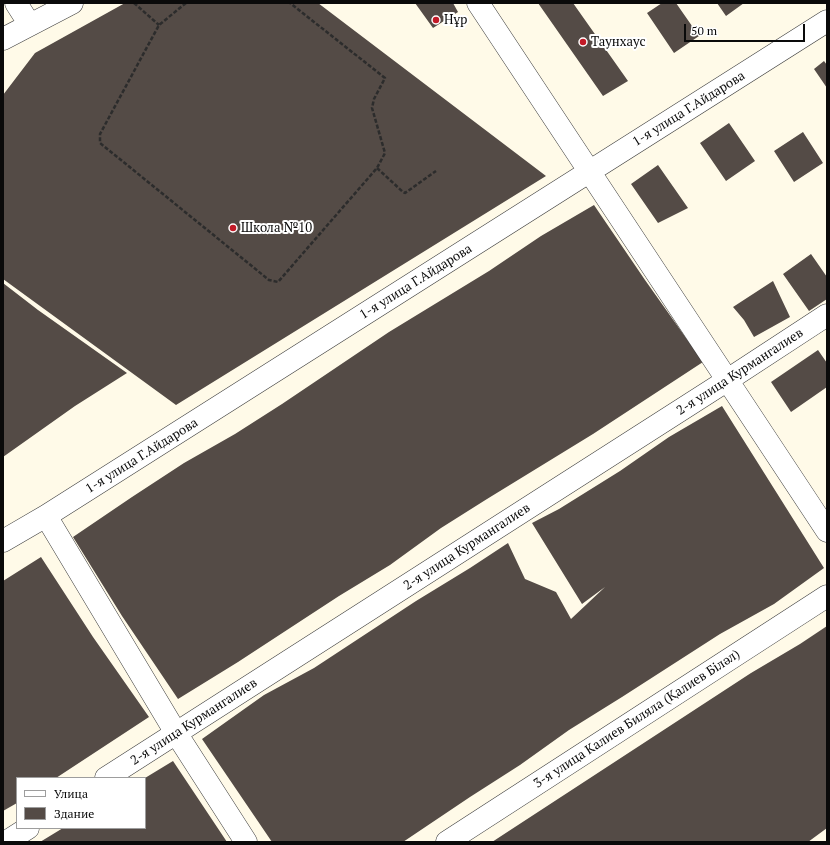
<!DOCTYPE html>
<html>
<head>
<meta charset="utf-8">
<style>
  body { margin:0 }
  #map { position:relative; width:830px; height:845px; overflow:hidden; background:#fffae8; font-family:"PT Serif",serif }
  canvas { display:block }
  .frame { position:absolute; inset:0; border:4px solid #0a0a0a; pointer-events:none }
  .legend { position:absolute; left:16px; top:777px; width:130px; height:52px; box-sizing:border-box; background:#fff; border:1px solid #9d9d9d; margin:0; padding:5px 7px; list-style:none; font-size:12px; color:#0a0a0a }
  .legend li { display:flex; align-items:center; gap:8px; height:20px }
  .legend b { width:20px; border:1px solid #9d9d9d }
  .scale { position:absolute; left:684px; top:24px; width:121px; height:18px; box-sizing:border-box; border:2px solid #0a0a0a; border-top:0; padding-left:5px; font-size:12px; line-height:14px; white-space:nowrap; color:#0a0a0a; -webkit-text-stroke:3px #fff; paint-order:stroke }
</style>
</head>
<body>
<div id="map">
<canvas width="830" height="845"></canvas>
<div class="frame"></div>
<ul class="legend">
<li><b style="height:5px;background:#fff"></b>Улица</li>
<li><b style="height:11px;background:#544b46"></b>Здание</li>
</ul>
<div class="scale">50 m</div>
</div>
<script>
const ctx = document.querySelector('canvas').getContext('2d');
ctx.lineJoin = 'round';
function paint(path, color) { ctx.fillStyle = color; ctx.fill(path, 'evenodd'); }
const shape = rows => new Path2D(rows.map(r => 'M' + r).join(''));
function stroke(path, color, width, dash) { ctx.strokeStyle = color; ctx.lineWidth = width; ctx.lineCap = dash ? 'butt' : 'round'; ctx.setLineDash(dash || []); ctx.stroke(path); }
function label(font, color, halo, rows, align = 'center') {
  ctx.font = font + ' "PT Serif",serif'; ctx.lineWidth = 4; ctx.setLineDash([]); ctx.textBaseline = 'middle'; ctx.strokeStyle = halo; ctx.fillStyle = color; for (const [text, x, y, turn = 0] of rows) {
    ctx.save(); ctx.translate(x, y); ctx.rotate((+turn || 0) * Math.PI / 180); ctx.textAlign = isNaN(turn) ? turn : align; if (halo) ctx.strokeText(text, 0, 0); ctx.fillText(text, 0, 0); ctx.restore();
  }
}
paint(shape([
  [125,3,318,3,546,176,176,405,3,279,3,95,35,53],
  [415,3,453,3,458,12,433,28],
  [538,3,573,3,628,81,603,96],
  [662,3,676,3,699,36,674,53,647,13],
  [717,3,744,3,726,16],
  [824,61,827,65,827,88,814,69],
  [729,123,755,161,726,181,700,143],
  [803,132,823,163,794,182,774,151],
  [658,165,688,208,658,223,631,184],
  [594,205,645,280,703,362,593,434,487,499,441,528,390,565,339,596,238,662,178,699,122,616,73,537,132,497,184,463,235,434,282,404,389,332,489,271,541,236],
  [811,254,827,277,827,299,809,311,783,274],
  [773,281,790,317,754,337,744,320,733,307],
  [3,283,38,310,127,373,75,406,3,457],
  [818,350,827,363,827,387,791,412,771,382],
  [722,406,824,568,774,604,720,634,622,697,569,730,520,765,470,797,403,842,272,842,202,739,264,695,314,668,416,601,470,568,508,543,525,579,556,592,571,619,605,587,582,604,532,523,559,509,620,471,669,437],
  [41,557,93,637,149,717,56,778,17,778,17,803,3,811,3,581],
  [827,626,827,828,808,842,492,842,751,673,800,644],
  [173,761,227,842,40,842,63,828,145,828,145,778]
]), '#544b46');
const minor = shape([
  [16,3,30,25],
  [478,3,827,531],
  [3,39,72,3],
  [46,516,176,733,246,842],
  [3,541,46,516,827,21],
  [106,778,723,383,827,315],
  [6,842,28,828],
  [447,842,827,596]
]);
stroke(minor, '#3d3d3d', 23);
stroke(shape([
  [134,3,159,25],
  [186,3,159,25,100,134,100,143,269,280,278,282,377,168,385,153,372,108,374,99,385,78,290,3],
  [377,168,403,192,405,193,436,171]
]), '#2c2c2c', 2.5, [4, 2]);
stroke(minor, '#fff', 22);
for (const [x, y, r, color] of [
  [436,20,4,"#c21a27"],
  [583,42,4,"#c21a27"],
  [233,228,4,"#c21a27"]
]) { const dot = new Path2D(); dot.arc(x, y, r, 0, 2 * Math.PI); ctx.fillStyle = color; ctx.fill(dot); stroke(dot, '#fff', 1.5); }
label('13px', '#0a0a0a', '#fff', [
  ["Нұр",444,20],
  ["Таунхаус",591,42],
  ["Школа №10",241,228]
], 'left');
label('13px', '#0a0a0a', '#fff', [
  ["1-я улица Г.Айдарова",689,109,-32],
  ["1-я улица Г.Айдарова",416,282,-32],
  ["2-я улица Курмангалиев",740,372,-33],
  ["1-я улица Г.Айдарова",142,456,-32],
  ["2-я улица Курмангалиев",467,547,-33],
  ["3-я улица Калиев Биляла (Қалиев Біләл)",637,719,-33],
  ["2-я улица Курмангалиев",194,722,-33]
]);
</script>
</body>
</html>
